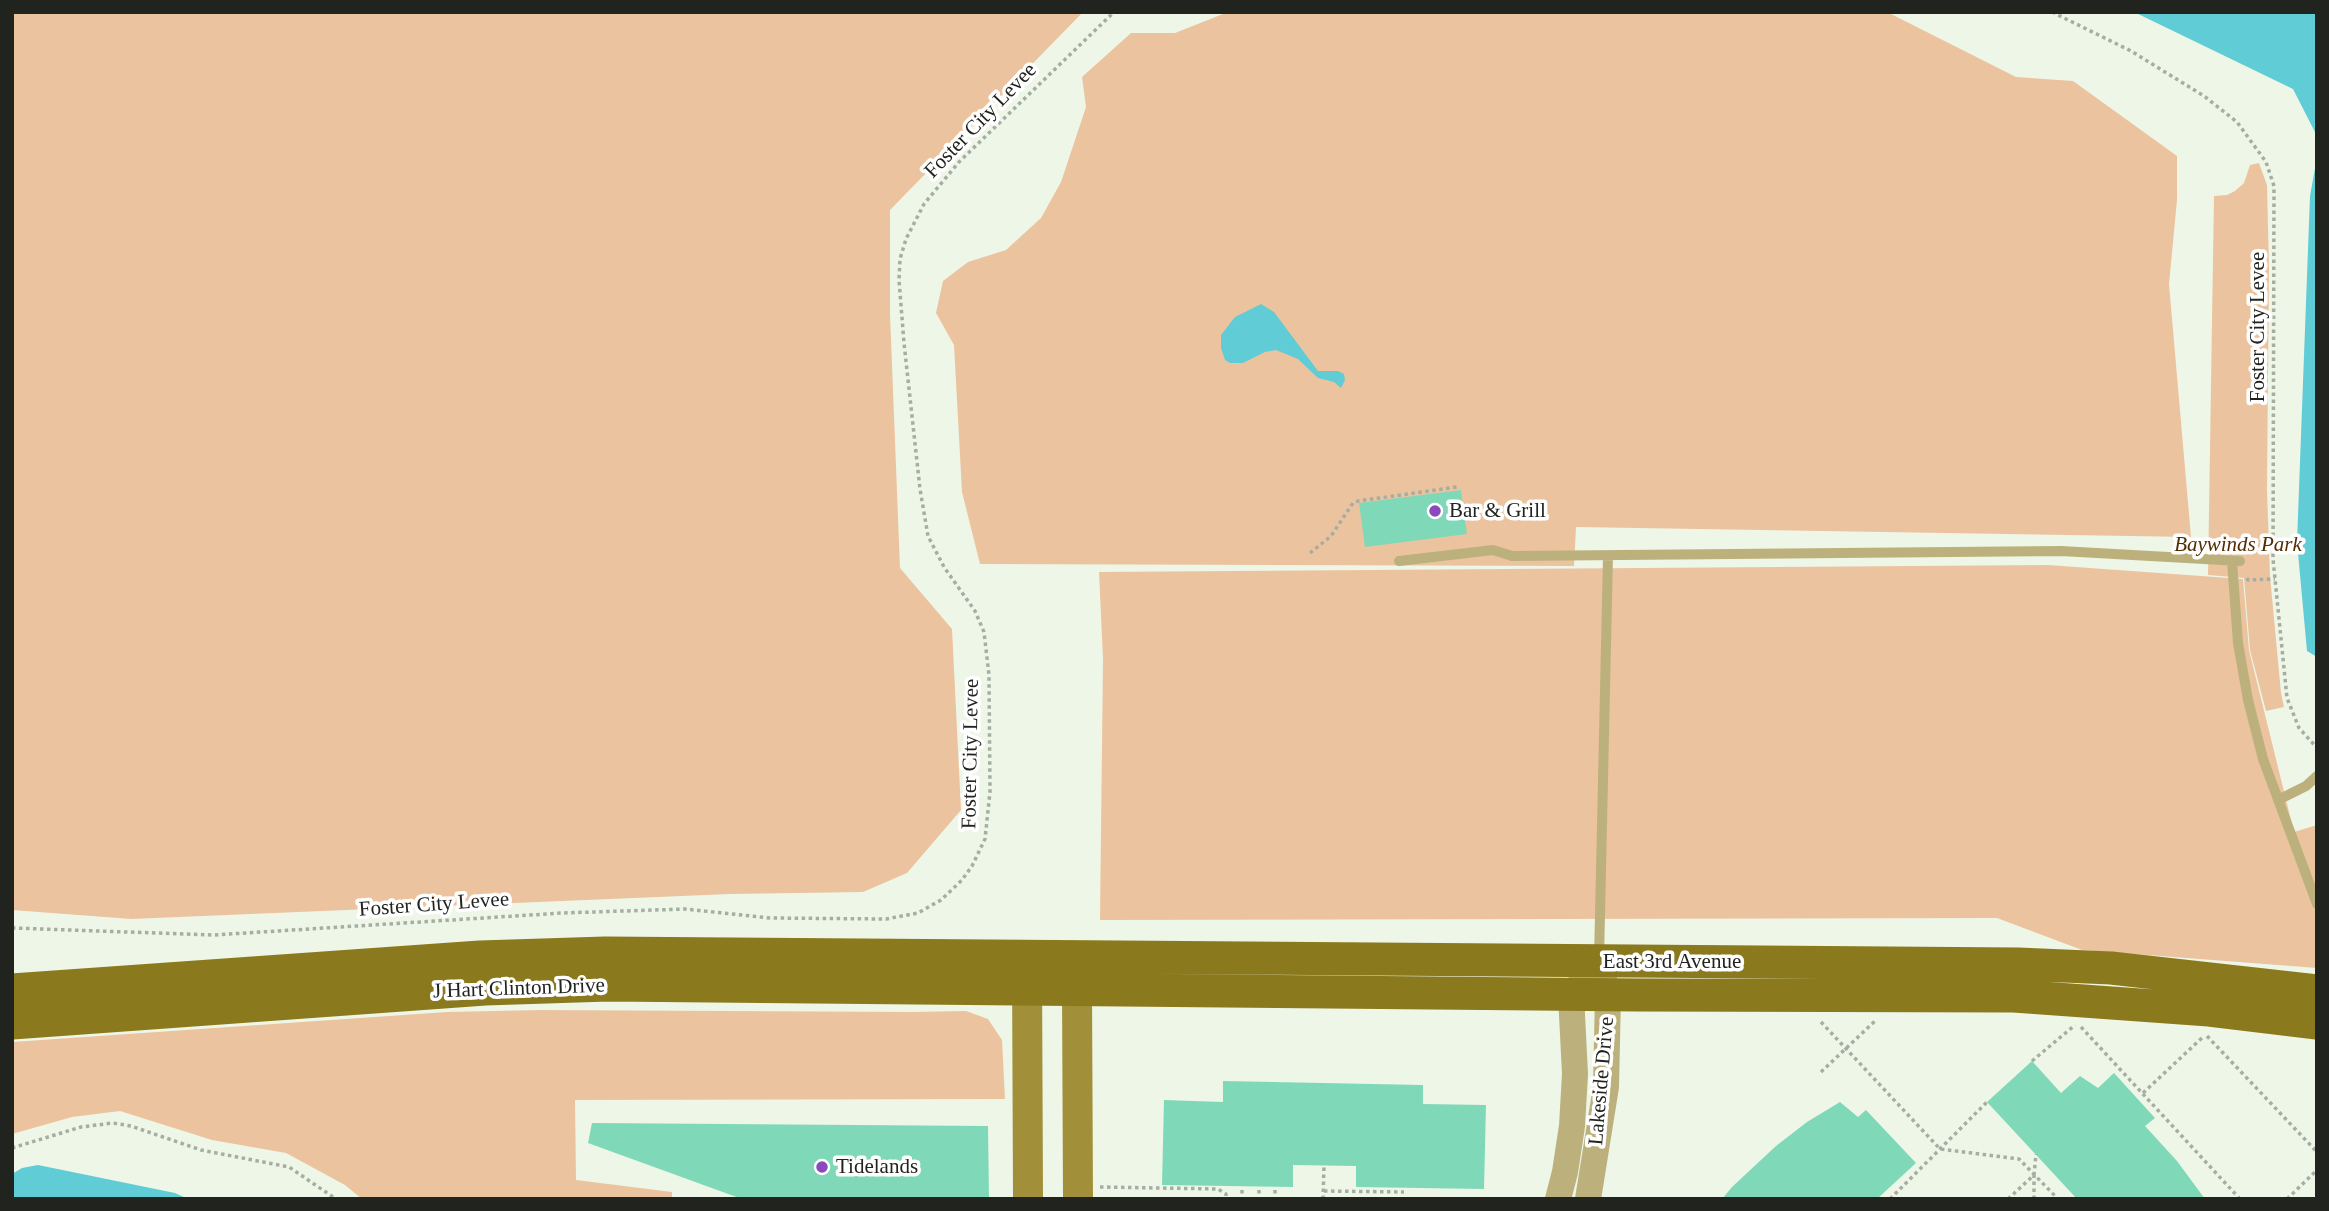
<!DOCTYPE html>
<html>
<head>
<meta charset="utf-8">
<style>
  body { margin:0 }
  #map { position:relative; width:2329px; height:1211px; overflow:hidden; background:#eef6e8; font-family:Georgia,serif }
  canvas { display:block }
  .frame { position:absolute; inset:0; border:14px solid #20231e; pointer-events:none }
</style>
</head>
<body>
<div id="map">
<canvas width="2329" height="1211"></canvas>
<div class="frame"></div>
</div>
<script>
const ctx = document.querySelector('canvas').getContext('2d');
ctx.lineJoin = 'round';
function paint(path, color) { ctx.fillStyle = color; ctx.fill(path, 'evenodd'); }
const shape = rows => new Path2D(rows.map(r => 'M' + r).join(''));
function stroke(path, color, width, dash) { ctx.strokeStyle = color; ctx.lineWidth = width; ctx.lineCap = dash ? 'butt' : 'round'; ctx.setLineDash(dash || []); ctx.stroke(path); }
function label(font, color, halo, rows, align = 'center') {
  ctx.font = font + ' Georgia,serif'; ctx.lineWidth = 7; ctx.setLineDash([]); ctx.textBaseline = 'middle'; ctx.strokeStyle = halo; ctx.fillStyle = color; for (const [text, x, y, turn = 0] of rows) {
    ctx.save(); ctx.translate(x, y); ctx.rotate((+turn || 0) * Math.PI / 180); ctx.textAlign = isNaN(turn) ? turn : align; if (halo) ctx.strokeText(text, 0, 0); ctx.fillText(text, 0, 0); ctx.restore();
  }
}
paint(shape([
  [12,12,1083,12,890,210,890,314,900,568,952,629,961,810,907,873,863,892,730,894,131,919,12,910],
  [1228,12,1887,12,2016,77,2073,81,2177,156,2177,200,2169,284,2191,537,1576,527,1574,566,980,564,962,492,954,345,936,313,943,281,968,262,1006,250,1041,218,1061,182,1086,107,1082,77,1131,33,1175,33],
  [2259,163,2267,185,2269,268,2267,490,2270,576,2281,693,2284,707,2266,711,2250,650,2244,578,2208,575,2214,196,2227,195,2235,191,2244,183,2250,165],
  [2048,565,2243,579,2249,650,2294,832,2317,825,2317,968,2082,950,1997,918,1100,920,1103,659,1099,572],
  [540,1010,912,1012,966,1011,988,1019,1002,1040,1005,1099,575,1100,576,1180,672,1192,672,1199,362,1199,345,1185,286,1153,212,1140,120,1111,72,1117,12,1134,12,1042,447,1012]
]), '#ecc39f');
paint(shape([
  [2134,12,2317,12,2317,136,2293,89],
  [2317,157,2317,657,2307,651,2297,542,2310,196],
  [1261,304,1274,312,1318,371,1338,371,1344,374,1345,380,1341,388,1334,382,1318,378,1298,359,1276,350,1265,352,1243,363,1230,363,1225,360,1221,348,1221,335,1235,317],
  [38,1165,175,1193,188,1199,12,1199,12,1174,22,1168]
]), '#60ccd6');
paint(shape([
  [1461,490,1467,534,1365,547,1359,503],
  [2032,1061,2061,1093,2080,1076,2098,1088,2114,1073,2155,1118,2145,1126,2177,1161,2205,1199,2077,1199,1987,1102],
  [1223,1081,1423,1085,1423,1104,1486,1105,1484,1189,1356,1187,1356,1166,1293,1165,1293,1187,1162,1185,1164,1100,1223,1102],
  [1840,1102,1858,1117,1866,1110,1916,1163,1877,1199,1722,1199,1732,1187,1776,1146,1807,1122],
  [592,1123,988,1126,989,1199,742,1199,588,1143]
]), '#7fd9b8');
stroke(shape([
  [2052,12,2131,51,2204,96,2237,122,2266,162,2274,186,2273,559,2287,698,2299,728,2317,748],
  [1310,553,1331,536,1353,503,1358,501,1457,487],
  [2247,578,2248,580,2275,579],
  [12,928,214,935,562,913,685,909,770,918,886,919,918,913,941,900,962,880,972,866,985,839,990,792,989,675,984,632,975,611,944,567,928,536,920,489,904,343,899,280,900,259,906,239,924,204,959,162,1114,12],
  [1821,1022,1940,1149,2019,1159,2058,1199],
  [2081,1027,2240,1199],
  [2207,1036,2317,1152],
  [2032,1061,2075,1025],
  [1821,1072,1875,1021],
  [2143,1093,2204,1036],
  [12,1148,81,1127,113,1123,131,1126,201,1150,289,1167,336,1199],
  [1100,1187,1218,1189,1226,1194,1226,1199],
  [1242,1190,1242,1199],
  [1259,1190,1259,1199],
  [1275,1190,1275,1199],
  [1324,1191,1404,1192],
  [1323,1199,1324,1166],
  [1890,1199,1987,1102],
  [2008,1199,2034,1175,2036,1154],
  [2034,1199,2034,1175],
  [2287,1199,2317,1170]
]), '#a6ada2', 3.5, [3.5, 3.5]);
stroke(shape([
  [1399,561,1493,550,1512,556,2061,551,2240,561],
  [2232,561,2238,643,2248,700,2263,759,2317,904],
  [2278,800,2306,786,2317,776],
  [1599,959,1608,556]
]), '#bcb17c', 10);
stroke(shape([
  [1558,1199,1565,1172,1572,1126,1575,1074,1571,995,1599,961],
  [1588,1199,1606,1087,1608,995,1603,976]
]), '#bcb17c', 26);
stroke(shape([
  [1027,965,1028,1199],
  [1070,967,1077,989,1078,1199]
]), '#a19039', 30);
stroke(shape([
  [12,990,480,957,605,953,2018,964,2111,968,2317,991],
  [12,1023,485,989,608,985,1638,995,2014,996,2209,1010,2317,1023]
]), '#8a791d', 33);
for (const [x, y, r, color] of [
  [1435,511,7,"#8c49bd"],
  [822,1167,7,"#8c49bd"]
]) { const dot = new Path2D(); dot.arc(x, y, r, 0, 2 * Math.PI); ctx.fillStyle = color; ctx.fill(dot); stroke(dot, '#fff', 2.5); }
label('21px', '#20231e', '#fff', [
  ["Foster City Levee",981,121,-46],
  ["Foster City Levee",2258,327,-90],
  ["Foster City Levee",971,754,-89],
  ["Foster City Levee",434,905,-4],
  ["East 3rd Avenue",1672,962],
  ["J Hart Clinton Drive",519,989,-2],
  ["Lakeside Drive",1602,1081,-85]
]);
label('21px', '#20231e', '#fff', [
  ["Bar & Grill",1449,511],
  ["Tidelands",836,1167]
], 'left');
label('italic 21px', '#532d00', '#fff', [
  ["Baywinds Park",2238,545]
]);
</script>
</body>
</html>
